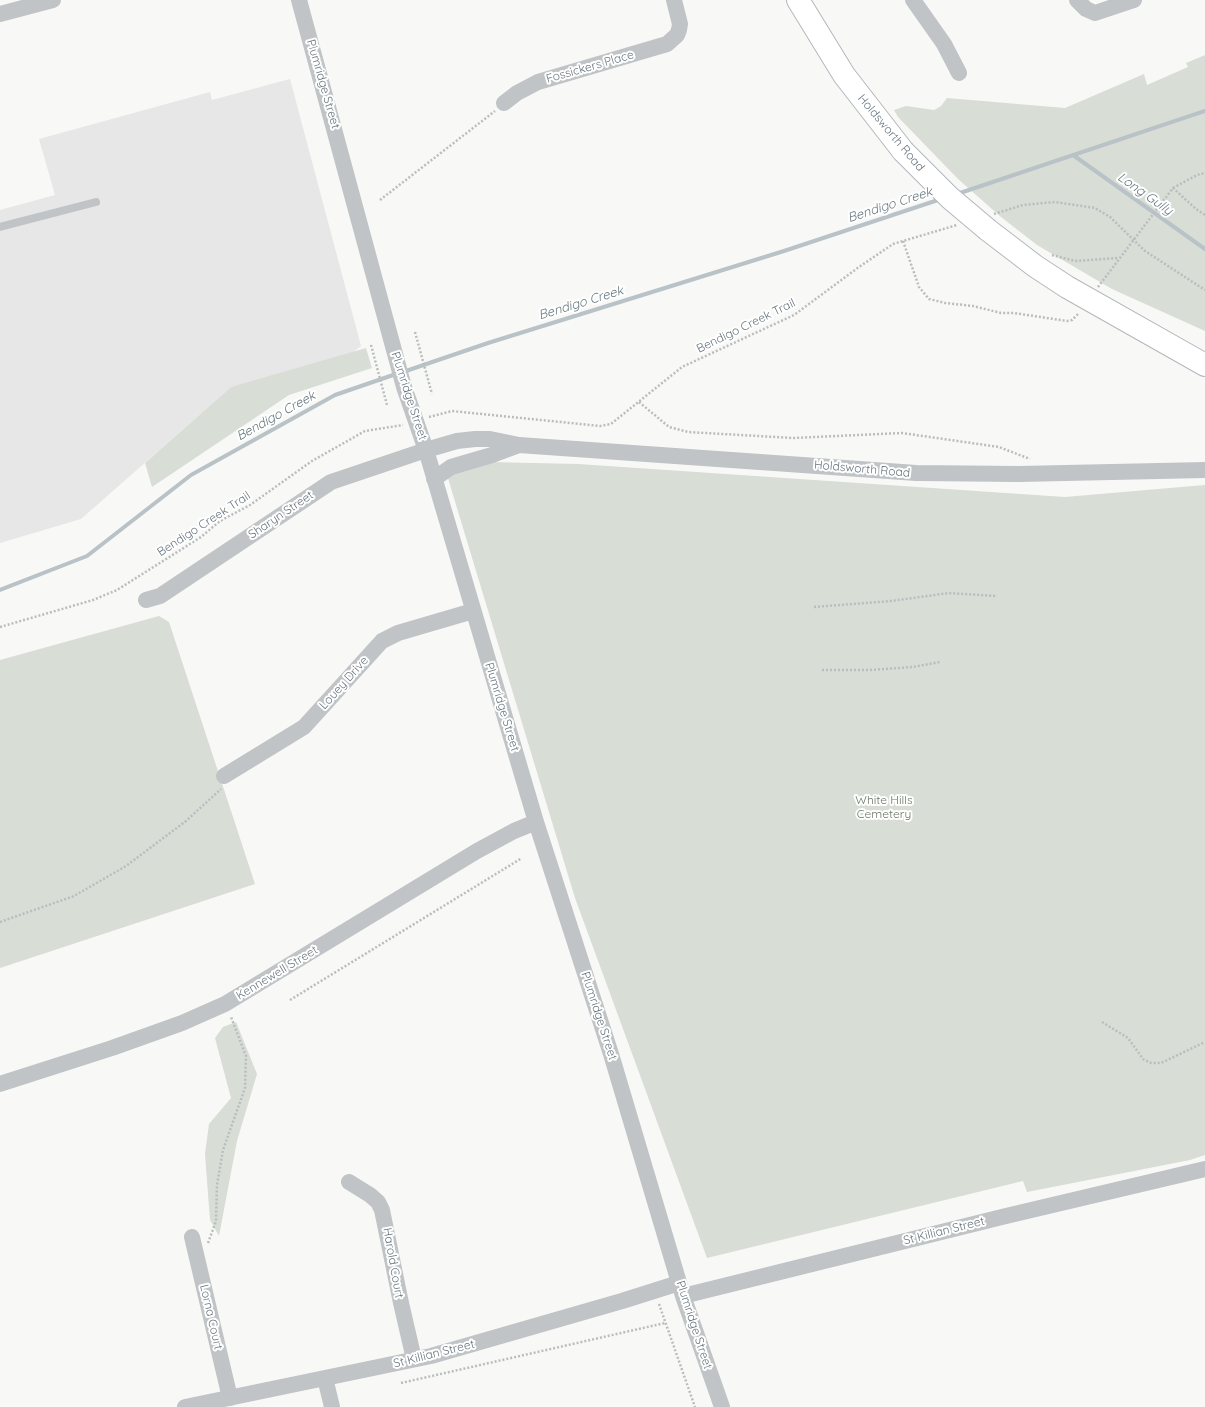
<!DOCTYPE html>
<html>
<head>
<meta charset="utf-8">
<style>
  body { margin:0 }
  canvas { display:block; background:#f8f8f6 }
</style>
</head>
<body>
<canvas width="1205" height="1407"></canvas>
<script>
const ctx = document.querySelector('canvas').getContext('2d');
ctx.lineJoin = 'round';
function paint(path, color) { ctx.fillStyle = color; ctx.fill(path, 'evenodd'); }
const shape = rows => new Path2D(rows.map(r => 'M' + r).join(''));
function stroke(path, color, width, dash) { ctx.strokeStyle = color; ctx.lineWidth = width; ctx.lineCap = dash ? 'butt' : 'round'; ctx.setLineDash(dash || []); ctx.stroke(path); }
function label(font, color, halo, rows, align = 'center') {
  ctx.font = font + ' Quicksand,sans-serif'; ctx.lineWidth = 4; ctx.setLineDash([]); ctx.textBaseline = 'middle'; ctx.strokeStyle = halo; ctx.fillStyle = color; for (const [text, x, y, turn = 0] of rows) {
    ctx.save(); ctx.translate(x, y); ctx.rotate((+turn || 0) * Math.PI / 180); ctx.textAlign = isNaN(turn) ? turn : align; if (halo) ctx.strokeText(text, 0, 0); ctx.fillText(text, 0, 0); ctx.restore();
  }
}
paint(shape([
  [290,79,361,346,342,361,231,387,81,519,0,543,0,210,55,195,39,139,210,92,212,100]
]), '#e6e7e6');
paint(shape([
  [1205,55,1205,331,1112,289,1037,245,1001,217,958,179,898,117,894,110,906,106,934,110,941,106,947,98,1065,108,1144,74,1147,85,1188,67,1186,63],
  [366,348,372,368,289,395,152,487,145,463,231,387],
  [491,462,578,464,1065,497,1205,485,1205,1155,1190,1160,1027,1192,1023,1181,707,1258,575,898,447,475],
  [159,616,169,622,255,884,0,968,0,660],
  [236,1022,257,1074,237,1141,219,1236,210,1220,205,1154,209,1124,231,1098,215,1038,223,1027]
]), '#d8ddd6');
stroke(shape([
  [1073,155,1205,249],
  [957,194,1205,111],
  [403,372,488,343,784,251,941,199],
  [0,590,87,556,191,475,335,395,396,374]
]), '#b9c3c7', 4);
const secondary = shape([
  [798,0,844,75,903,151],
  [988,230,1035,266,1067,287,1205,365]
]);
stroke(secondary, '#b3b8bc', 24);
stroke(shape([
  [1173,188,1197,175,1205,173],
  [380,200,495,111],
  [994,214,1023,205,1055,202,1095,208,1110,217,1145,251,1205,290],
  [903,241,919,287,929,299,945,303,973,306,1001,313,1014,313,1067,321,1072,320,1079,313],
  [1052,255,1075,261,1118,258],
  [1098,287,1173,188,1196,209,1205,215],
  [415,332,432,394],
  [371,345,387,405],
  [639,402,669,427,688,432,793,438,902,433,999,447,1030,459],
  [429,417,452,411,600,426,611,424,682,367,794,315,859,267,893,244,957,225],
  [814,607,891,601,949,593,996,596],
  [0,627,93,600,117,590,201,537,220,521,250,505,312,461,365,431,403,425],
  [822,670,870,670,913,667,940,662],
  [0,922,74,896,126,866,186,821,221,789],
  [290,1000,522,858],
  [1102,1022,1128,1038,1143,1059,1151,1063,1161,1063,1205,1042],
  [208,1243,216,1221,217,1185,223,1150,245,1088,246,1056,231,1017],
  [659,1304,695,1407],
  [401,1383,665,1323]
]), '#babdbf', 2.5, [2, 2]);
stroke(shape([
  [0,227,96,202]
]), '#c0c4c7', 8);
stroke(shape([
  [299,0,404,387,426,450,536,822,611,1054,683,1296,722,1407],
  [913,0,944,44,959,73],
  [1077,0,1086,9,1095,13,1134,0],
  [0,14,53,0],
  [504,103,517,93,538,82,667,44,677,35,679,30,680,24,674,0],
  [434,479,451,467,492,455,519,445],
  [146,600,160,596,331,482,426,450,457,441,475,439,490,439,519,445,916,473,1019,474,1205,470],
  [224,776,304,727,382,641,398,633,473,611],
  [0,1084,112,1048,182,1023,225,1004,477,851,514,831,536,822],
  [349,1182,370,1195,378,1202,382,1210,401,1303,414,1359],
  [192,1237,230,1398],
  [683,1296,1006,1216,1205,1169],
  [325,1378,332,1407],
  [185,1407,431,1356,622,1301,679,1283]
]), '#c0c4c7', 16);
stroke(secondary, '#fff', 22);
const secondaryBridge = shape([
  [903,151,950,198,988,230]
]);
stroke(secondaryBridge, '#b3b8bc', 24, []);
stroke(secondaryBridge, '#fff', 22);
label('12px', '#66747e', '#fff', [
  ["Fossickers Place",590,67,-16],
  ["Plumridge Street",323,84,74],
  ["Holdsworth Road",891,133,50],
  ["Bendigo Creek Trail",746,326,-26],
  ["Plumridge Street",409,396,72],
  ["Holdsworth Road",862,469,5],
  ["Sharyn Street",281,515,-34],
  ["Bendigo Creek Trail",204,524,-33],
  ["Louey Drive",344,683,-48],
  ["Plumridge Street",502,707,73],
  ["Kennewell Street",277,973,-31],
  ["Plumridge Street",599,1016,72],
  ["St Killian Street",944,1231,-14],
  ["Harold Court",393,1263,80],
  ["Lorna Court",211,1317,77],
  ["Plumridge Street",694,1325,72],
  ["St Killian Street",434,1354,-14]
]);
label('12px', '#687765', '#fff', [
  ["White Hills",884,800],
  ["Cemetery",884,814]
]);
label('italic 13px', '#67797f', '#fff', [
  ["Long Gully",1145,194,35],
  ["Bendigo Creek",890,205,-18],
  ["Bendigo Creek",581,303,-17],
  ["Bendigo Creek",276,416,-29]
]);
</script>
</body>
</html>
